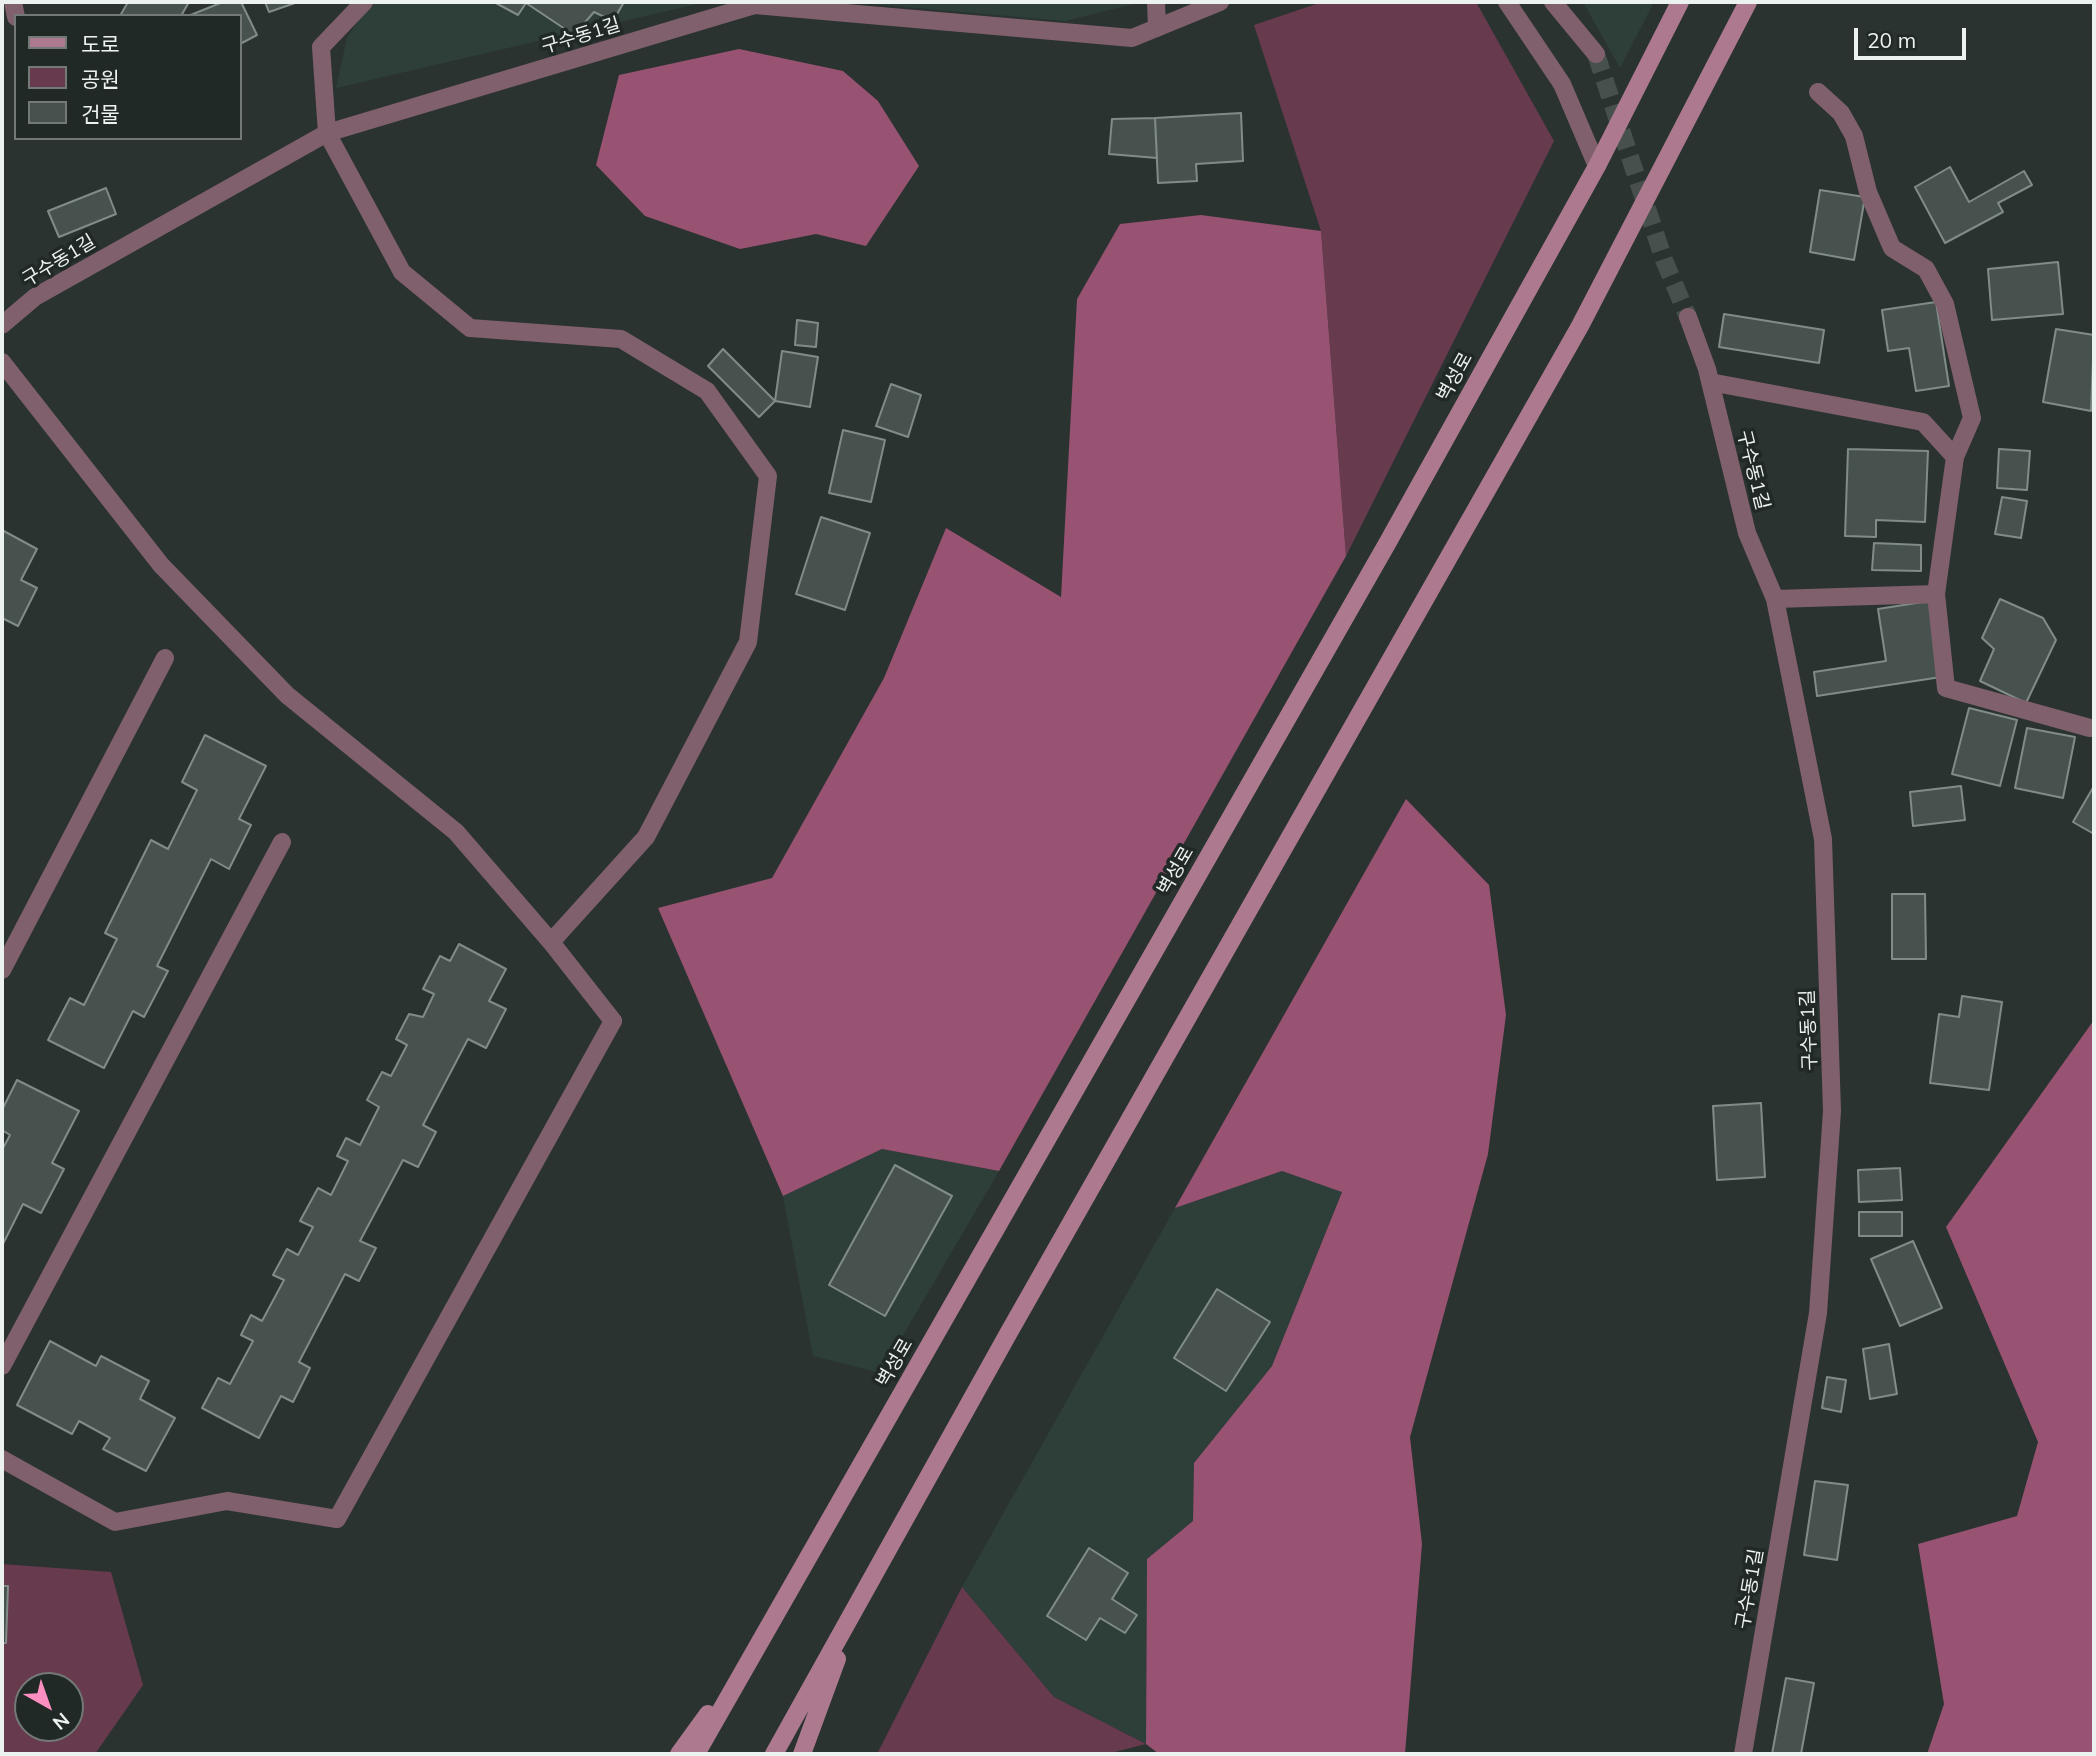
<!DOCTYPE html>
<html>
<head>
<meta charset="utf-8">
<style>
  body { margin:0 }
  #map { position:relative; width:2096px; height:1756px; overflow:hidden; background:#2a3330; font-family:Mulish,"Noto Sans KR",sans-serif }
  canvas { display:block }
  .frame { position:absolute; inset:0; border:4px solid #ecf2f0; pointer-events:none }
  .legend { position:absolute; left:14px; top:14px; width:228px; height:126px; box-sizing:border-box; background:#202926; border:2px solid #727977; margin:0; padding:9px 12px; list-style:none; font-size:21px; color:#ecf2f0 }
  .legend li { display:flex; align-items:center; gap:14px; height:35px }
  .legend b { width:35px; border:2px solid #727977 }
  .north { position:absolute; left:14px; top:1672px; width:70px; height:70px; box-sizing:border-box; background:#202926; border:2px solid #727977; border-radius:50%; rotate:140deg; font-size:19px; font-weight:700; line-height:28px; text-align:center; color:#ecf2f0 }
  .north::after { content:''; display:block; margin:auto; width:24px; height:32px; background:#fd8ec0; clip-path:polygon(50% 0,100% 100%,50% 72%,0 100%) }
  .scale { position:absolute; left:1854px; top:28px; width:112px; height:32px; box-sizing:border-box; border:4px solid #ecf2f0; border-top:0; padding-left:9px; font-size:21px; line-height:24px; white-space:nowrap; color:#ecf2f0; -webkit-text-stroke:5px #202926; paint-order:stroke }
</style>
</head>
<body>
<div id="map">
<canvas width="2096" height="1756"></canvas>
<div class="frame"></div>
<ul class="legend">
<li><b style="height:9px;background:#ac798e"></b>도로</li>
<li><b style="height:19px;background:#673a4e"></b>공원</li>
<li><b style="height:19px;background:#47524e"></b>건물</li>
</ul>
<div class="north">N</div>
<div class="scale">20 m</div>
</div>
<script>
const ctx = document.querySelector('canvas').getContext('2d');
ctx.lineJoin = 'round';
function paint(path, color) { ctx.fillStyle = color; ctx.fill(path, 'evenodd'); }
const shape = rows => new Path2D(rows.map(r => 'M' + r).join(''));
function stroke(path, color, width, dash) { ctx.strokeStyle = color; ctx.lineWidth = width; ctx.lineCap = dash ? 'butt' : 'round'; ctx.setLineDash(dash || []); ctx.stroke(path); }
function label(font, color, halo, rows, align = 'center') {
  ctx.font = font + ' Mulish,"Noto Sans KR",sans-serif'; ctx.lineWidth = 7; ctx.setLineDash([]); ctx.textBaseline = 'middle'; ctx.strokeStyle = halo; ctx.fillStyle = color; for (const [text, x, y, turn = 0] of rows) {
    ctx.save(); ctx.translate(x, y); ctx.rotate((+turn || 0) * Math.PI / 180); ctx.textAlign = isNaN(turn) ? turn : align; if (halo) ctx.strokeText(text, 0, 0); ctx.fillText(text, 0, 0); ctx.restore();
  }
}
paint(shape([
  [370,2,706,2,336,88,347,38],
  [849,2,1142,2,1065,21],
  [1583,2,1654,2,1620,68],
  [882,1149,999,1171,881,1373,813,1356,783,1196],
  [1282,1171,1342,1191,1272,1366,1194,1463,1193,1521,1147,1559,1146,1744,1054,1697,962,1587,1175,1208]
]), '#2e3f3a');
paint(shape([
  [1322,2,1476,2,1554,141,1346,556,1321,231,1254,25],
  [2,1564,111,1572,143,1685,95,1754,2,1754],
  [28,1686,70,1686,70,1728,28,1728],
  [962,1587,1054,1697,1146,1744,1107,1754,877,1754]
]), '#673a4e');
paint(shape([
  [739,49,843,71,878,101,919,166,866,246,816,234,740,249,645,216,596,165,619,75],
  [1201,215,1321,231,1346,556,999,1171,882,1149,783,1196,658,908,772,878,884,678,946,528,1061,597,1077,299,1120,224],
  [1406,799,1489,885,1506,1015,1488,1154,1410,1437,1422,1544,1405,1754,1159,1754,1146,1744,1147,1559,1193,1521,1194,1463,1272,1366,1342,1192,1282,1171,1175,1208],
  [2094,1020,2094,1754,1927,1754,1944,1704,1918,1544,2017,1516,2038,1442,1946,1227]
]), '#985272');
const building = shape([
  [128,2,189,2,181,16,120,16,128,2],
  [223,2,241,2,257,35,240,44,240,16,188,16,223,2],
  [265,2,298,2,269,12,265,2],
  [494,2,624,2,613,21,594,12,574,35,526,3,518,15,494,2],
  [1241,113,1243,161,1196,164,1197,181,1158,183,1155,118,1241,113],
  [1155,118,1157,158,1109,154,1112,119,1155,118],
  [1950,167,1969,202,2024,171,2032,185,1998,203,2003,212,1945,243,1915,187,1950,167],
  [106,188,116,214,59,237,48,211,106,188],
  [1820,190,1865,197,1854,260,1810,252,1820,190],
  [2058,262,2063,314,1992,320,1988,269,2058,262],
  [1936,302,1949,386,1916,391,1909,348,1888,351,1882,310,1936,302],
  [1724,314,1824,330,1819,363,1719,347,1724,314],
  [797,320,818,323,816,347,795,345,797,320],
  [2056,329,2094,335,2091,411,2043,402,2056,329],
  [723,349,775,401,759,417,708,366,723,349],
  [782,351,818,357,810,407,775,401,782,351],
  [891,384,921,395,908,437,876,426,891,384],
  [843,430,885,440,871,502,829,493,843,430],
  [1848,449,1928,451,1925,522,1876,520,1876,537,1845,536,1848,449],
  [1999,449,2030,451,2027,490,1997,488,1999,449],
  [2002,497,2027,501,2021,538,1995,534,2002,497],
  [821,517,870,533,845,610,796,594,821,517],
  [2,530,37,549,21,580,37,588,18,626,2,618,2,530],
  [1874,543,1921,545,1921,571,1872,570,1874,543],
  [2000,599,2043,618,2056,640,2026,703,1980,681,1994,649,1982,638,2000,599],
  [1929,601,1941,677,1817,696,1814,672,1886,661,1878,609,1929,601],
  [1969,708,2017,720,2000,786,1952,774,1969,708],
  [2027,728,2075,737,2063,798,2015,788,2027,728],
  [205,735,266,766,239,819,251,825,229,869,211,859,157,966,168,971,144,1017,133,1011,104,1068,48,1040,70,998,84,1005,117,939,105,933,151,840,168,849,197,790,182,782,205,735],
  [1961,786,1965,820,1913,826,1910,792,1961,786],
  [2094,786,2094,834,2073,822,2094,786],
  [1892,894,1925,894,1926,959,1892,959,1892,894],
  [459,944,506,969,489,1001,506,1009,486,1048,468,1039,423,1125,436,1132,418,1167,403,1160,360,1241,376,1248,359,1281,345,1274,299,1362,310,1368,293,1402,281,1396,259,1438,202,1408,218,1378,230,1384,253,1341,241,1335,251,1315,262,1321,284,1280,273,1275,287,1249,298,1255,313,1227,300,1221,318,1188,331,1195,348,1161,337,1156,346,1138,360,1145,379,1107,367,1100,382,1072,391,1076,407,1045,396,1039,409,1014,423,1017,434,994,423,989,440,956,450,961,459,944],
  [1962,996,2002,1002,1989,1090,1930,1083,1939,1014,1959,1017,1962,996],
  [17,1080,79,1111,52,1163,64,1169,41,1213,23,1204,2,1246,2,1150,10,1135,2,1130,2,1110,17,1080],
  [1761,1103,1765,1177,1717,1180,1713,1106,1761,1103],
  [895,1165,952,1196,885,1316,829,1285,895,1165],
  [1900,1168,1902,1200,1859,1202,1858,1170,1900,1168],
  [1859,1212,1902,1212,1902,1236,1859,1236,1859,1212],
  [1913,1241,1942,1308,1900,1326,1871,1259,1913,1241],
  [1217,1289,1270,1322,1226,1391,1174,1358,1217,1289],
  [50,1341,96,1366,101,1356,149,1381,140,1399,175,1418,146,1471,103,1449,110,1438,79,1421,72,1434,17,1405,50,1341],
  [1889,1344,1897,1394,1870,1399,1863,1349,1889,1344],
  [1827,1377,1846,1380,1841,1412,1822,1408,1827,1377],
  [1815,1481,1848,1485,1837,1560,1804,1555,1815,1481],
  [1089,1548,1128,1573,1112,1599,1137,1615,1125,1633,1100,1618,1086,1640,1047,1616,1089,1548],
  [2,1586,8,1586,6,1643,2,1643,2,1586],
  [1786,1678,1814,1683,1801,1754,1772,1754,1786,1678]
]);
paint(building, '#47524e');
stroke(building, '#818c88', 2);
stroke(shape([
  [1596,54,1664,260,1688,317]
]), '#47504d', 18, [18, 9]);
stroke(shape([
  [1156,2,1157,28],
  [2,970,165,658],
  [2,1366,282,842],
  [2,1459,115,1522,227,1501,337,1519,613,1021]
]), '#80606d', 18);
stroke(shape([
  [13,2,16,17],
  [364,2,321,47,327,133,402,272,470,328,621,339,707,391,768,476,748,642,646,837,551,942],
  [1507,2,1562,84,1597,166],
  [1553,2,1596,54],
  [1818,92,1841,113,1854,136,1868,192,1892,248,1926,269,1945,304,1972,418,1955,457],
  [1688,317,1707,369,1747,533,1775,599,1823,839,1832,1111,1818,1313,1743,1754],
  [2,325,35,297,327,133,755,5,1132,38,1220,2],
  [2,362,161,565,287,695,456,832,551,942,613,1021],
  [1710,382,1923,422,1955,457,1936,594],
  [1775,599,1936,594,1946,688,2090,728]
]), '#80606d', 18);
stroke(shape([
  [679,1754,708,1714],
  [696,1754,1388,542,1597,166,1680,2],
  [774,1754,1008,1334,1580,326,1748,2],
  [802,1754,837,1659]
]), '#ac798e', 18);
label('19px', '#ecf2f0', '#202926', [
  ["구수동1길",581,36,-17],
  ["구수동1길",59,261,-31],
  ["벽성로",1455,377,-61],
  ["구수동1길",1753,470,76],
  ["벽성로",1176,871,-60],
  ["구수동1길",1809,1030,-92],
  ["벽성로",895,1363,-60],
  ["구수동1길",1750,1589,-80]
]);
</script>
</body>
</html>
